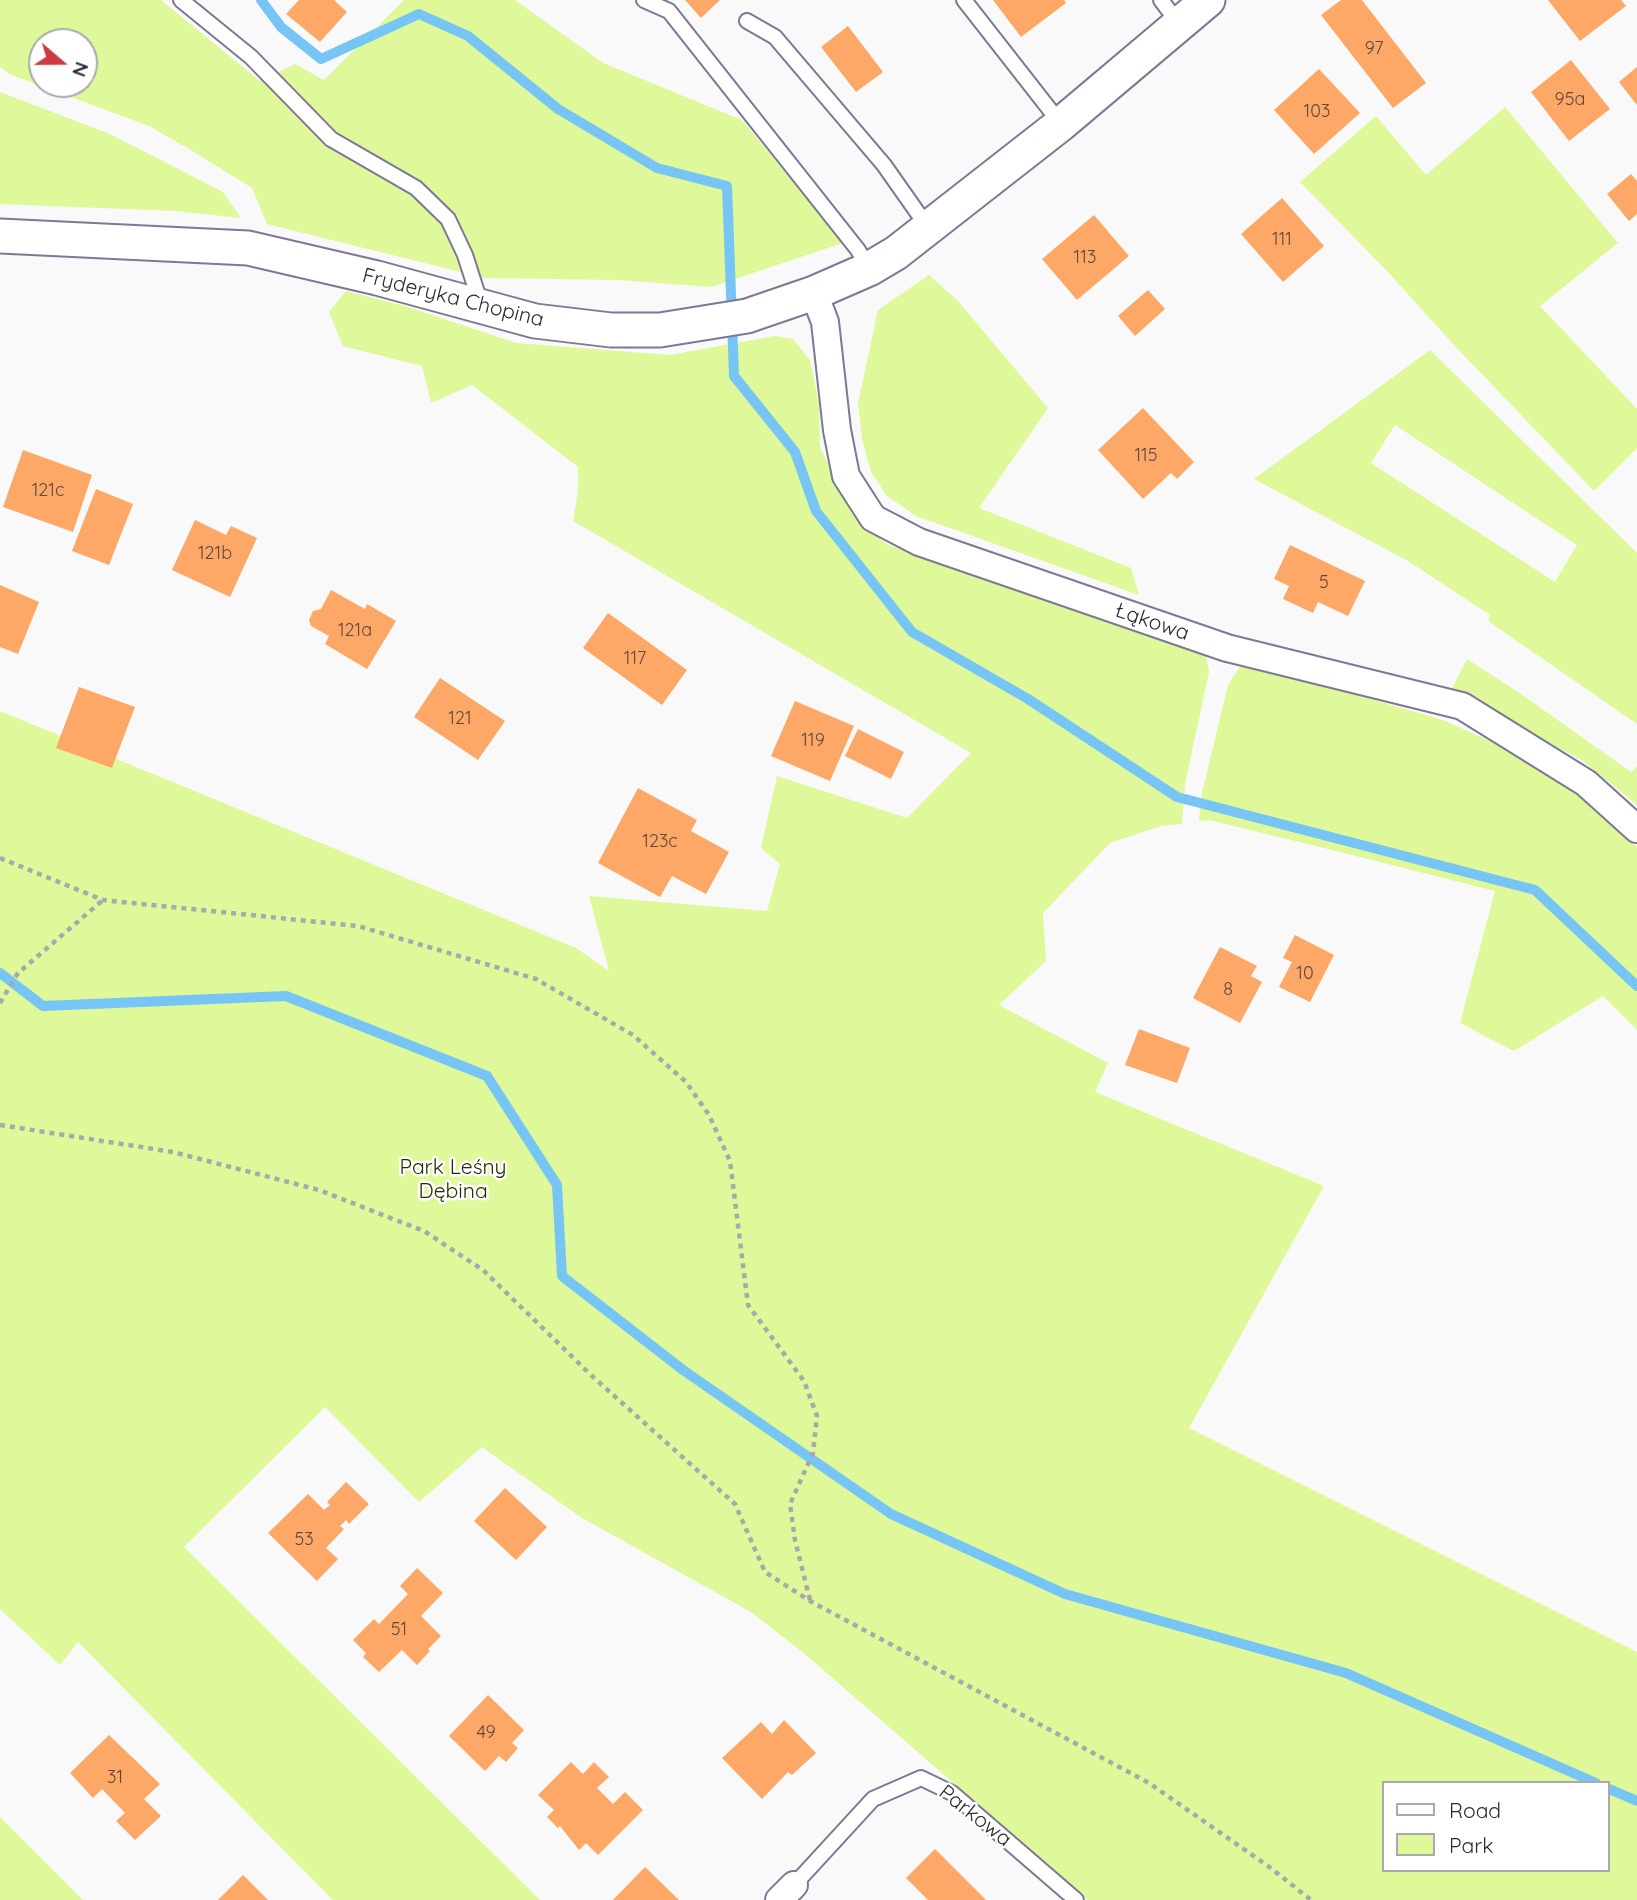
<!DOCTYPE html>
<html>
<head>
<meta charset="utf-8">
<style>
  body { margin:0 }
  #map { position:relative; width:1637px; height:1900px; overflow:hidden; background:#f9f9f9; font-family:Quicksand,sans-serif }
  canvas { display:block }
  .legend { position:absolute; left:1382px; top:1781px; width:228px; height:91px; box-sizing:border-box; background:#fff; border:2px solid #aaa9ae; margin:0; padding:9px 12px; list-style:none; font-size:21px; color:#2b2935 }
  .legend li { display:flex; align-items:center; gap:14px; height:35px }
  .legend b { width:35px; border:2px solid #aaa9ae }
  .north { position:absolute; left:28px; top:28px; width:70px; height:70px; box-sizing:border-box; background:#fff; border:2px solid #aaa9ae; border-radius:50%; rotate:110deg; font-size:19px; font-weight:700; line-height:28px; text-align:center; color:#2b2935 }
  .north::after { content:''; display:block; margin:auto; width:24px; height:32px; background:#cc3c45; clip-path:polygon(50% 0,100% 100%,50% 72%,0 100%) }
</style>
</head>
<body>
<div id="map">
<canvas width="1637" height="1900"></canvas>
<ul class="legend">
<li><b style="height:9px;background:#fff"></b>Road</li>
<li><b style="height:19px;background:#dff899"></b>Park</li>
</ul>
<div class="north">N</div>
</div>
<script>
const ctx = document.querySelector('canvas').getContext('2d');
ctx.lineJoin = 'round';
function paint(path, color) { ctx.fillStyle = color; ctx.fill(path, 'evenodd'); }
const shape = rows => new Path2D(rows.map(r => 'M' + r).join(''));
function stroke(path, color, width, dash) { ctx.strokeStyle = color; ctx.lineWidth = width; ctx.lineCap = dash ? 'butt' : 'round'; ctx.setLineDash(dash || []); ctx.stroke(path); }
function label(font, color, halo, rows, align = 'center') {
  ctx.font = font + ' Quicksand,sans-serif'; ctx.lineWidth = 5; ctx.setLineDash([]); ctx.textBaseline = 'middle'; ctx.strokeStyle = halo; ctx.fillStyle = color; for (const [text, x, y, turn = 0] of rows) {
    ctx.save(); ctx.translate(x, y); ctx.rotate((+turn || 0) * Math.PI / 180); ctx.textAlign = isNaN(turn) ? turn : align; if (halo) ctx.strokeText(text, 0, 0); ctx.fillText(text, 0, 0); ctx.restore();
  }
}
paint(shape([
  [0,0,161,0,260,81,295,64,324,80,404,0,515,0,603,63,742,120,843,243,711,287,619,280,485,278,267,224,252,188,189,149,149,126,9,74,0,67],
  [42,42,84,42,84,84,42,84],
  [0,92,110,134,223,192,241,218,176,211,0,204],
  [1505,107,1618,243,1540,306,1637,409,1637,448,1594,491,1454,345,1387,271,1300,182,1376,116,1426,175],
  [929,275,957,300,1048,408,979,508,1131,568,1139,595,916,516,887,496,871,472,862,439,858,403,878,310],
  [346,291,408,307,516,343,670,355,775,336,793,339,810,360,819,405,820,447,853,515,886,544,1205,651,1209,672,1185,784,1182,824,1161,826,1110,843,1043,913,1046,961,999,1005,1108,1063,1095,1092,1324,1186,1189,1428,1637,1652,1637,1900,1088,1900,806,1655,751,1612,582,1518,482,1447,419,1502,325,1407,184,1547,540,1900,333,1900,78,1642,60,1665,0,1609,0,711,576,948,609,971,589,896,767,911,780,864,761,848,777,776,907,818,971,753,573,521,578,491,578,467,472,385,431,403,422,366,343,346,329,312],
  [1383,1783,1607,1783,1607,1870,1383,1870],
  [1430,350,1637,553,1637,724,1488,621,1490,615,1408,561,1254,479],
  [1395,425,1577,545,1555,582,1371,463],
  [1467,659,1521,694,1631,772,1637,766,1637,805,1583,761,1451,690],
  [1243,662,1443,720,1543,765,1609,820,1637,847,1637,1030,1603,996,1514,1051,1460,1023,1495,891,1328,849,1209,820,1199,821,1201,797,1228,685],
  [0,1817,83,1900,0,1900]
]), '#dff899');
stroke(shape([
  [261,0,281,27,321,59,419,14,468,36,558,109,657,168,727,186,734,376,795,452,816,511,912,632,1028,699,1177,797,1535,890,1637,986],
  [0,973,43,1006,286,996,487,1076,557,1185,562,1276,683,1370,891,1514,1065,1594,1346,1673,1596,1783],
  [1607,1788,1637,1801]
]), '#76c5f5', 10);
paint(shape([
  [299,0,334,0,347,12,320,42,286,14],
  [685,0,720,0,701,18],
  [993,0,1064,0,1066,3,1021,37],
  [1341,0,1362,0,1426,83,1393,108,1321,15],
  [1548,0,1621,0,1626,6,1580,41],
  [848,26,883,72,856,92,821,47],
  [1571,60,1610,109,1569,141,1531,92],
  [1637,67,1637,105,1619,82],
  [1319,69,1360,113,1314,154,1274,110],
  [1631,174,1637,181,1637,214,1629,221,1607,194],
  [1282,198,1324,246,1283,282,1241,234],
  [1094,215,1129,256,1077,300,1042,259],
  [1148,290,1165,309,1135,336,1118,316],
  [1143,408,1194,462,1177,479,1171,473,1143,499,1098,450],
  [23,450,92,475,73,532,3,507],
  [96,489,133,504,109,565,72,551],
  [195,520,226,535,231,526,257,538,230,597,172,570],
  [1290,545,1365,581,1348,616,1318,602,1313,613,1283,599,1289,586,1274,579],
  [0,585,39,602,18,654,0,647],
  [331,590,365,609,367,604,396,621,367,669,325,644,329,636,311,626,309,620,313,611,321,609],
  [608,613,687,670,662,705,583,648],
  [440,678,505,721,478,760,414,717],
  [79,687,135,707,112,768,56,748],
  [795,701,854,726,830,781,771,756],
  [858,729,904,752,891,779,845,756],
  [638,788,697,820,691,831,729,852,706,894,672,876,660,897,598,863],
  [1295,935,1334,955,1310,1002,1279,987,1292,962,1283,958],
  [1220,947,1257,966,1251,976,1262,982,1240,1023,1193,998],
  [1139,1029,1190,1048,1177,1083,1125,1065],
  [346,1482,369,1504,349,1524,346,1520,340,1526,344,1529,326,1548,338,1559,317,1581,268,1533,308,1494,324,1510,330,1505,327,1502],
  [505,1488,547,1527,516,1560,474,1521],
  [417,1568,443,1593,421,1616,441,1636,428,1649,430,1651,417,1665,402,1650,379,1672,363,1657,366,1653,353,1640,374,1619,379,1624,408,1594,400,1586],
  [488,1695,524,1730,512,1743,518,1748,506,1762,499,1756,485,1771,449,1736],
  [784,1720,816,1753,792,1775,788,1772,762,1799,722,1758,761,1722,772,1734],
  [109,1735,160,1784,144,1799,161,1816,135,1840,116,1821,125,1813,102,1789,93,1798,70,1773],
  [571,1762,583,1774,594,1762,609,1777,597,1788,613,1804,625,1792,643,1810,598,1855,586,1843,579,1850,560,1826,558,1828,547,1817,554,1810,538,1795],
  [935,1849,986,1900,928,1900,906,1878],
  [645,1867,679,1900,613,1900],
  [243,1875,268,1900,218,1900]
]), '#fda866');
const service = shape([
  [181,0,251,57,331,139,416,188,448,219,465,255,481,305],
  [644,0,669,11,858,250,869,269],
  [964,0,1061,124],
  [1161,0,1179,24],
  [747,21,775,37,884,165,929,229],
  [794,1885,873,1799,921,1778,952,1793,1076,1900]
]);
const minor = shape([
  [814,293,825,322,837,430,846,476,873,518,919,542,1227,648,1462,706,1586,783,1637,829],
  [779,1900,794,1885]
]);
const tertiary = shape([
  [0,236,248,248,377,278,535,321,611,330,660,330,747,316,814,293,869,269,896,253,1061,124,1208,0]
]);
stroke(service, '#7d7895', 18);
stroke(minor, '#7d7895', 30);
stroke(tertiary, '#7d7895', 37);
stroke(shape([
  [0,858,103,900,358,926,536,979,633,1035,686,1082,709,1115,730,1161,748,1305,804,1381,817,1416,813,1453,790,1504,795,1540,810,1600],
  [0,1003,18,973,103,900],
  [0,1125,173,1152,319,1190,424,1231,483,1270,592,1376,735,1504,765,1572,810,1601,1149,1783,1268,1866,1311,1900]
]), '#a9a8ad', 4.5, [5, 5]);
stroke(service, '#fff', 14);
stroke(minor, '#fff', 26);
stroke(tertiary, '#fff', 33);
label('18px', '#604941', null, [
  ["97",1374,49],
  ["95a",1570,100],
  ["103",1317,112],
  ["111",1282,240],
  ["113",1085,258],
  ["115",1146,456],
  ["121c",48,491],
  ["121b",215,554],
  ["5",1324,583],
  ["121a",355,631],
  ["117",635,659],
  ["121",460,719],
  ["119",813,741],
  ["123c",660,842],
  ["10",1305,974],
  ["8",1228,990],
  ["53",304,1540],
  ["51",399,1630],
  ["49",486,1733],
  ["31",115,1778]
]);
label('21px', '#2b2935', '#fff', [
  ["Fryderyka Chopina",453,298,14],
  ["Łąkowa",1152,622,19],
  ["Parkowa",975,1816,38]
]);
label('21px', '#252e03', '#fff', [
  ["Park Leśny",453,1168],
  ["Dębina",453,1192]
]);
</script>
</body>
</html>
